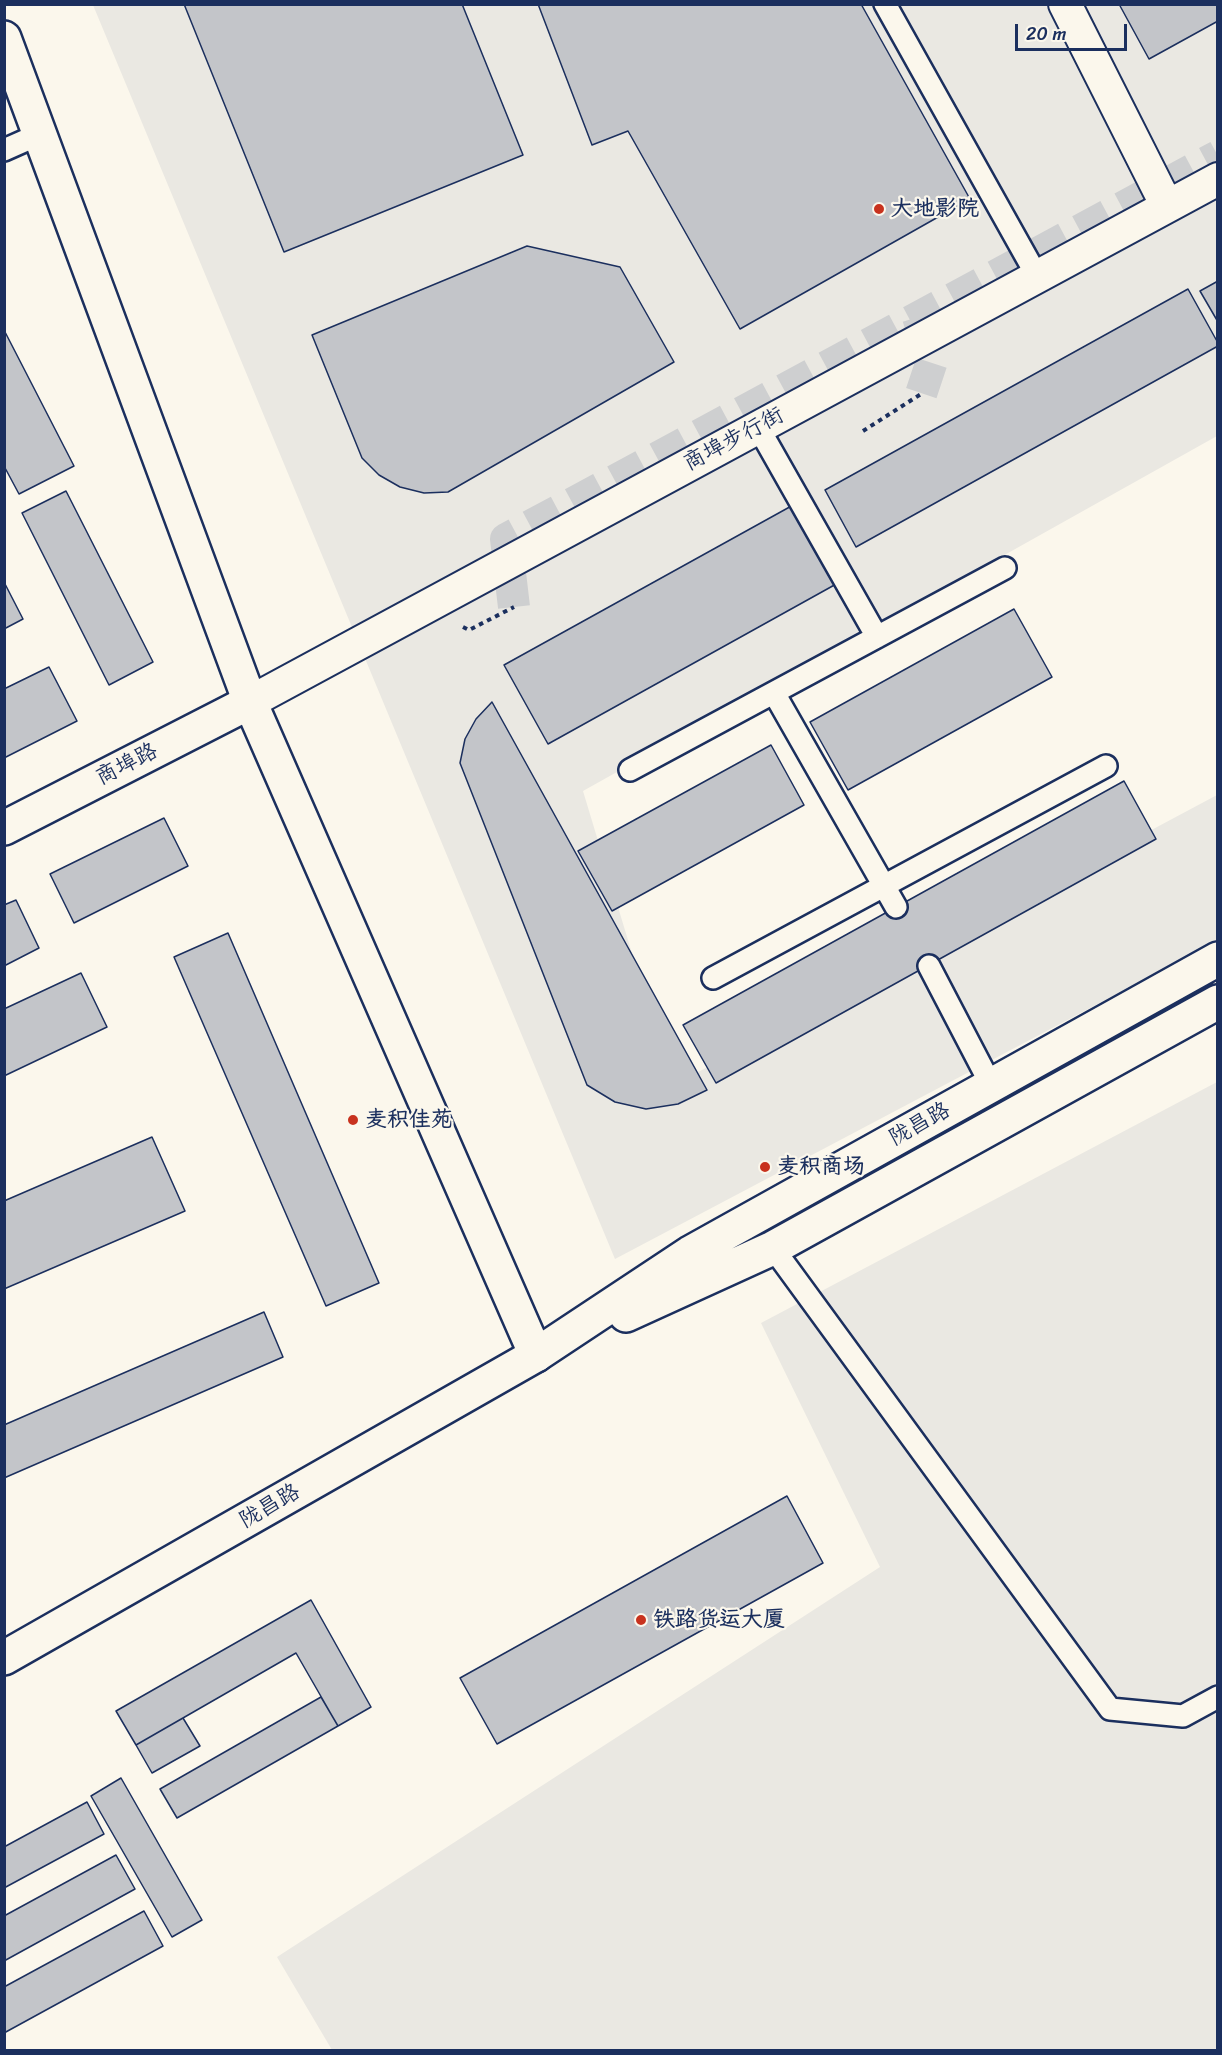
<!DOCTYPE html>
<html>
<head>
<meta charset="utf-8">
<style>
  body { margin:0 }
  #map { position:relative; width:1222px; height:2055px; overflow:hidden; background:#fbf7ec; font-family:Sriracha,sans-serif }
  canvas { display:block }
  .frame { position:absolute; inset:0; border:6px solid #1b2f5e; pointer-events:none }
  .scale { position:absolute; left:1015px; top:24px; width:112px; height:27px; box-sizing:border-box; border:3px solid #1b2f5e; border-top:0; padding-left:8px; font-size:18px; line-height:21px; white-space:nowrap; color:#1b2f5e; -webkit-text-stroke:4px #fbf7ec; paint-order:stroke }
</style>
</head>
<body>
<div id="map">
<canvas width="1222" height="2055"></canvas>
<div class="frame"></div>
<div class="scale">20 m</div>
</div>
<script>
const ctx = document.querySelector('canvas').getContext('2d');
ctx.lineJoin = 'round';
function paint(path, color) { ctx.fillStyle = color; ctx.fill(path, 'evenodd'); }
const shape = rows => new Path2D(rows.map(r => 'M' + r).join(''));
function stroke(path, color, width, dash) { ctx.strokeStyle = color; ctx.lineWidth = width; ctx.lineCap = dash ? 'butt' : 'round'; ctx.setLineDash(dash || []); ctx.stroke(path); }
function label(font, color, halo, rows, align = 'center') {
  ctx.font = font + ' Sriracha,"LXGW WenKai TC",sans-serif'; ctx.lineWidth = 4.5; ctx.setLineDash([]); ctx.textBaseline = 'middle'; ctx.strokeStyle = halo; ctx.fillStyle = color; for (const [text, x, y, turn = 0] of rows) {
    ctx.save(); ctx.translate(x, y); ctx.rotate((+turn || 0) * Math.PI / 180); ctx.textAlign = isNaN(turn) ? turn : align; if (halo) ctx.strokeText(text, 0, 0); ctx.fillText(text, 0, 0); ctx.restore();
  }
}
paint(shape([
  [93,5,1217,5,1217,436,583,791,672,1086,1217,795,1217,941,615,1259],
  [1217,1082,1217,2050,332,2050,277,1957,880,1567,761,1323]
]), '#eae8e2');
const building = shape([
  [184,4,462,4,523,155,284,252,184,4],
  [538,4,861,4,970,199,740,329,628,131,592,145,538,4],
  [1119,4,1218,4,1218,21,1149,59,1119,4],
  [527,246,620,267,674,362,448,492,424,493,400,487,379,475,362,458,312,335,527,246],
  [1218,281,1218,322,1200,291,1218,281],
  [1188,289,1218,343,1218,346,856,547,825,490,1188,289],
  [4,330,74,466,19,494,4,466,4,330],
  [66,491,153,662,109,685,22,513,66,491],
  [795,504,838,583,548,744,504,665,795,504],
  [4,582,23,619,4,629,4,582],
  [1014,609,1052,677,848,790,810,722,1014,609],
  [49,667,77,721,4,758,4,689,49,667],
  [492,702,707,1090,678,1104,646,1109,615,1102,587,1085,460,763,465,739,476,719,492,702],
  [771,745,804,805,612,911,578,851,771,745],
  [1124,781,1156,839,716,1083,683,1025,1124,781],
  [164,818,188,866,74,923,50,874,164,818],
  [16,900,39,948,4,966,4,905,16,900],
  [228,933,379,1283,326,1306,174,957,228,933],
  [81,973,107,1027,4,1076,4,1009,81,973],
  [152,1137,185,1211,4,1289,4,1201,152,1137],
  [264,1312,283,1357,4,1478,4,1425,264,1312],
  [787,1496,823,1563,497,1744,460,1678,787,1496],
  [311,1600,371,1707,338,1726,296,1653,136,1745,116,1711,311,1600],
  [321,1697,338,1726,177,1818,160,1789,321,1697],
  [183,1718,200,1746,152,1773,136,1745,183,1718],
  [121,1778,202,1920,172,1937,91,1796,121,1778],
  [87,1802,104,1834,4,1888,4,1847,87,1802],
  [116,1855,135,1889,4,1961,4,1916,116,1855],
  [144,1911,163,1946,4,2033,4,1987,144,1911]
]);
paint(building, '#c3c5c9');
stroke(building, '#1b2f5e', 1.5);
stroke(shape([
  [918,317,932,361,921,394],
  [514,607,506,539,1218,156]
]), '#cecfd0', 32, [32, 16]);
const service = shape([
  [885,4,1037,276],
  [4,150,40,134],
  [758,427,877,637],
  [774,693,896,907],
  [630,770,1005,568],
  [929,966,991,1085],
  [713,978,1106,766],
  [773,1248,1110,1709,1183,1716,1218,1697]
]);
const pedestrian = shape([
  [1065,4,1167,206],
  [250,702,1218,179]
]);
const minor = shape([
  [4,828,250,702]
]);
const secondary = shape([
  [626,1315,773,1248,1218,1002],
  [4,1658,536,1355,690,1253,1218,959]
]);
const primary = shape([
  [4,38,250,702,536,1355]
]);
stroke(service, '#1b2f5e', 26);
stroke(pedestrian, '#1b2f5e', 36);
stroke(minor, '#1b2f5e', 38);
stroke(secondary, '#1b2f5e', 38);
stroke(primary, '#1b2f5e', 38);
stroke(shape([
  [863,431,921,394],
  [463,627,469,630,514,607]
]), '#1b2f5e', 4, [4.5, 4.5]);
stroke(service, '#fbf7ec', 21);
stroke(pedestrian, '#fbf7ec', 32);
stroke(minor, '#fbf7ec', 33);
stroke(secondary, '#fbf7ec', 33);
stroke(primary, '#fbf7ec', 33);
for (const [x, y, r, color] of [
  [879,209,6,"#c8321e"],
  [353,1120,6,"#c8321e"],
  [765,1167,6,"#c8321e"],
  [641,1620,6,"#c8321e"]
]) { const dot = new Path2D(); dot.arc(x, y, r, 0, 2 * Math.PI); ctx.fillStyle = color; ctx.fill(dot); stroke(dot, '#fbf7ec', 2); }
label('bold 22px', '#1b2f5e', '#fbf7ec', [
  ["大地影院",891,209],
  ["麦积佳苑",365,1120],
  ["麦积商场",777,1167],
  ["铁路货运大厦",653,1620]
], 'left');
label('22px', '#1b2f5e', '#fbf7ec', [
  ["商埠步行街",734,440,-28],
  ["商埠路",127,765,-27],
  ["陇昌路",920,1125,-29],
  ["陇昌路",270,1507,-30]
]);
</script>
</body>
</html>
